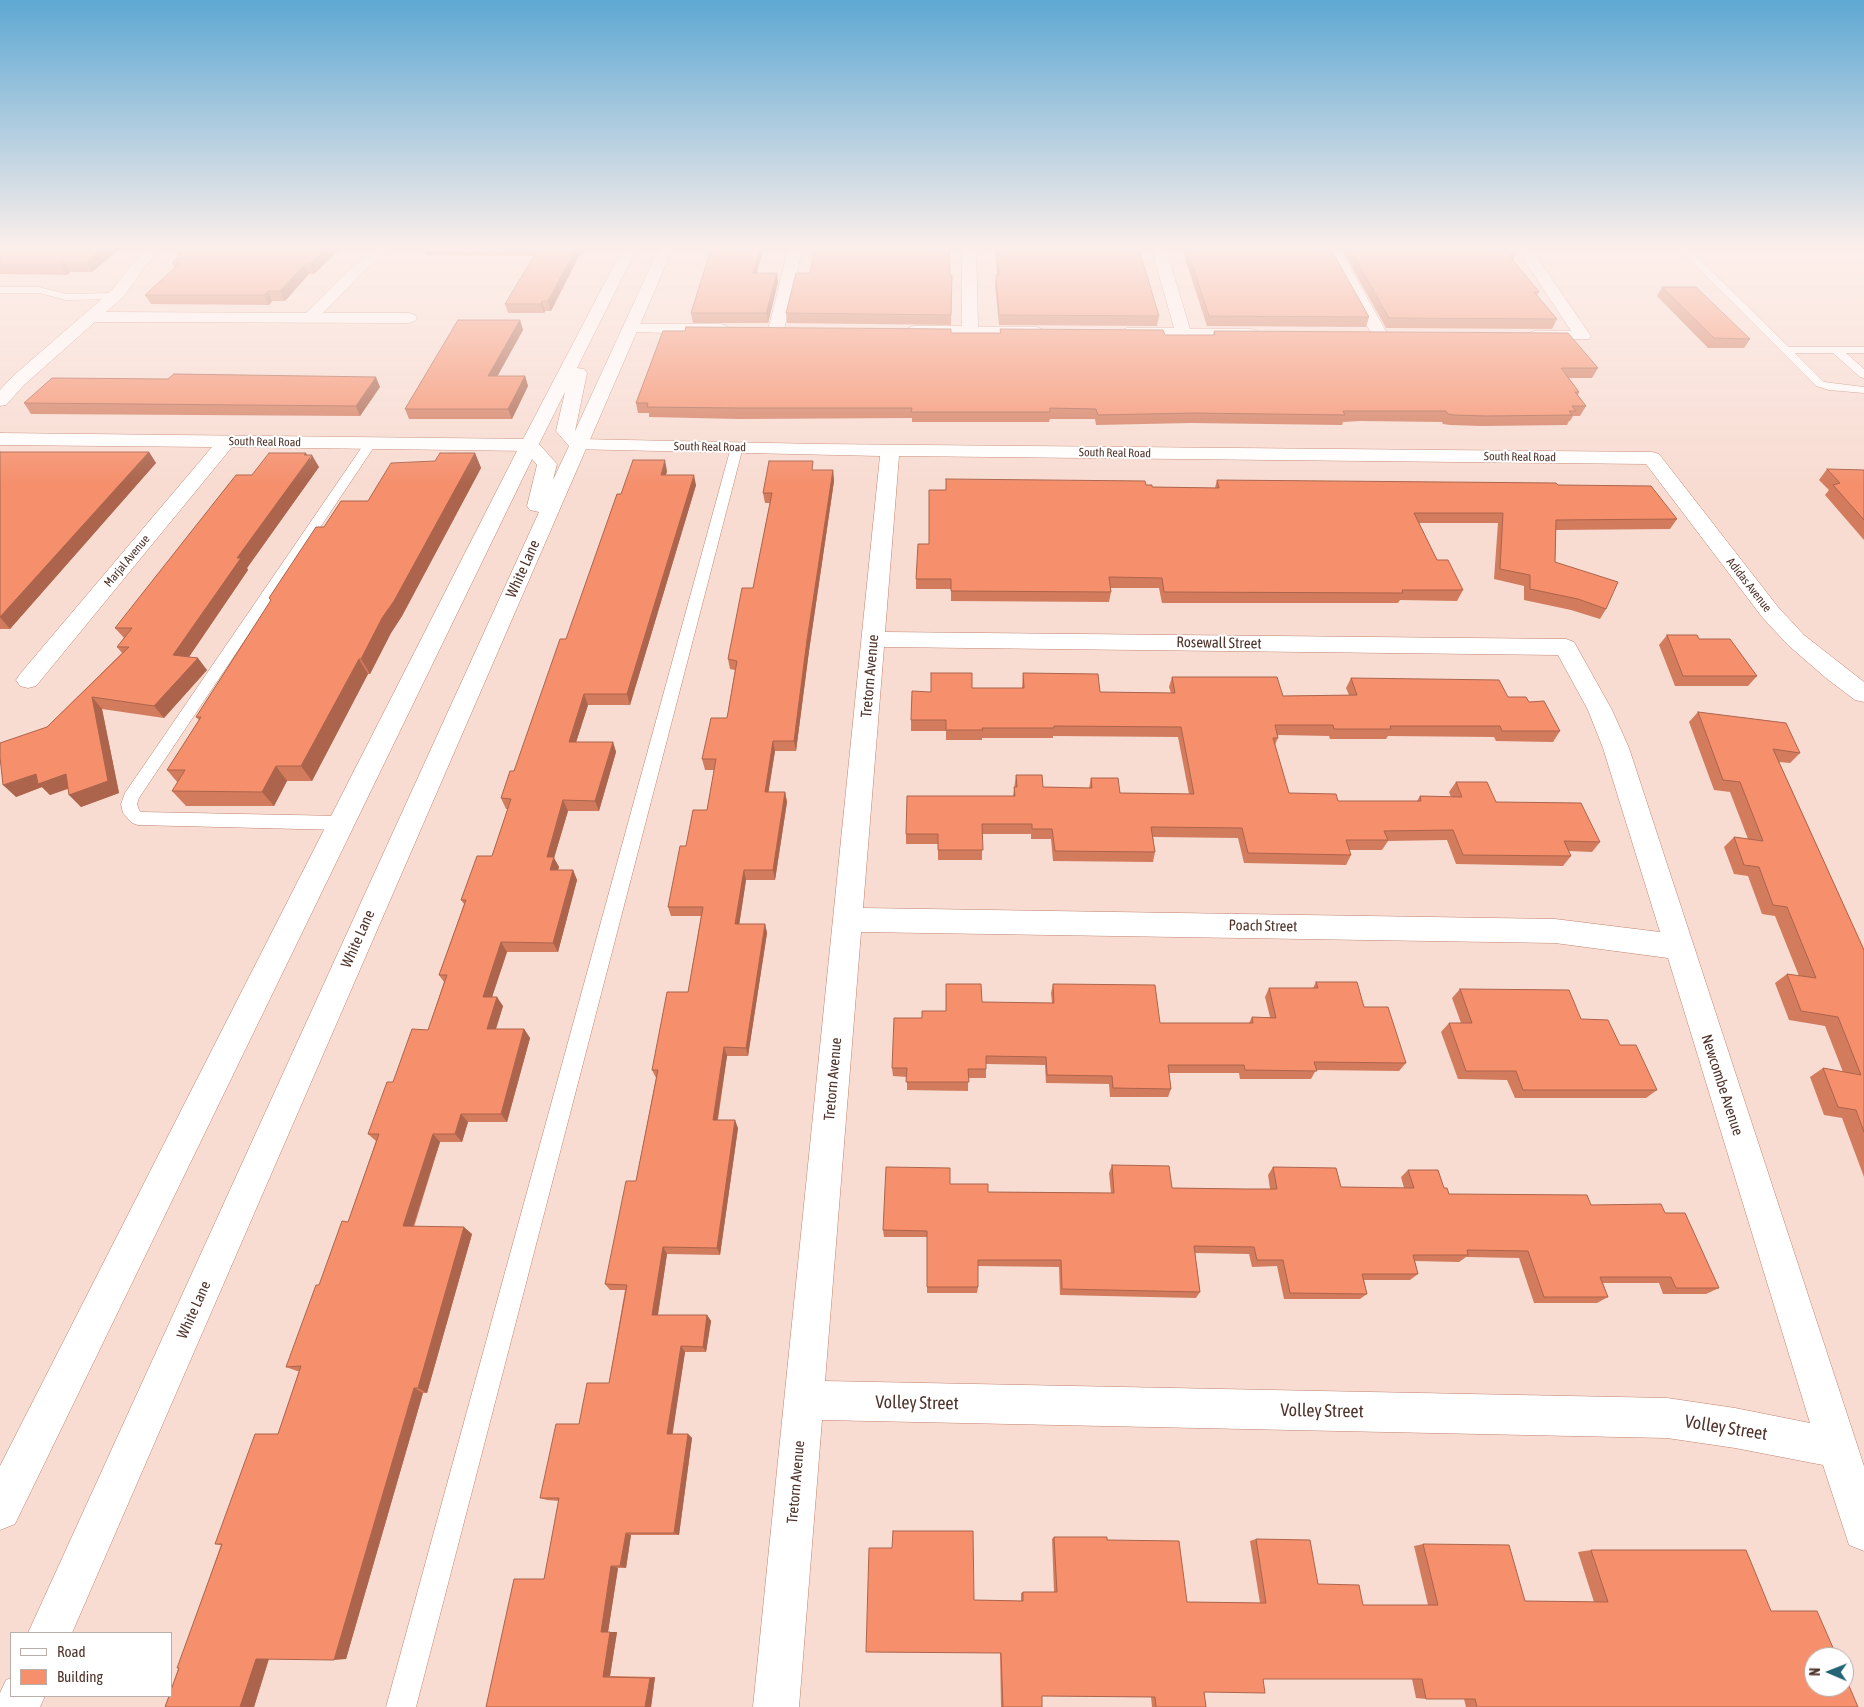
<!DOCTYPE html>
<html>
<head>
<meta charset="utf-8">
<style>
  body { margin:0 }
  #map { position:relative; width:1864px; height:1707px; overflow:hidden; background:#f8dcd2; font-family:"Asap Condensed",sans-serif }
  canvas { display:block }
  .legend { position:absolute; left:10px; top:1632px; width:162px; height:65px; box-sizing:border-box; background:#fff; border:1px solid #b9aeaa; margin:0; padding:6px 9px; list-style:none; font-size:15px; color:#4f342b }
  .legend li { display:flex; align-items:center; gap:10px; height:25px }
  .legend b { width:25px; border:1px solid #b9aeaa }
  .north { position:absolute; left:1804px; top:1647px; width:50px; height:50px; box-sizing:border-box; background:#fff; border:1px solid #b9aeaa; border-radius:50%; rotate:271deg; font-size:14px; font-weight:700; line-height:20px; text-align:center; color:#4f342b }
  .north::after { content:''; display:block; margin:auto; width:18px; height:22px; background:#216577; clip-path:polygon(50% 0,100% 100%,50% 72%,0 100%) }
</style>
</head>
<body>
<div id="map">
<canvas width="1864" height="1707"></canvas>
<ul class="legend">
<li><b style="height:6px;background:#fff"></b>Road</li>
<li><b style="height:14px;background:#f58f6c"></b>Building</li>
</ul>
<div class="north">N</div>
</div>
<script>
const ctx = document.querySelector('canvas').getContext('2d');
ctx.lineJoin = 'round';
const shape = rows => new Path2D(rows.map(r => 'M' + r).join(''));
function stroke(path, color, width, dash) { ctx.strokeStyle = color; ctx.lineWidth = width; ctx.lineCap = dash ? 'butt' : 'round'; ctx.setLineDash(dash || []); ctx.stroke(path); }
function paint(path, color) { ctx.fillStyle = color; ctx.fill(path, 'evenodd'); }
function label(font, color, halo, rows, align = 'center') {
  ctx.font = font + ' "Asap Condensed",sans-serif'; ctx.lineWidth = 4; ctx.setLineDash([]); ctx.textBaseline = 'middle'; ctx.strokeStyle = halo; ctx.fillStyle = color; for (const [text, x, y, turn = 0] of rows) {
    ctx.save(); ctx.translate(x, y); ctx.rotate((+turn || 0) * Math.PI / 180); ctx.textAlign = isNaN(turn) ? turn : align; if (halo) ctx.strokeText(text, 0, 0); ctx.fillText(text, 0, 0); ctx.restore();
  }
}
const lane = shape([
  [1676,246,1686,246,1789,347,1864,347,1864,353,1846,353,1864,369,1864,378,1860,377,1833,353,1795,353,1824,382,1864,387,1864,393,1829,390,1816,386,1676,246],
  [0,287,39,287,66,294,115,293,120,296,115,299,66,300,39,293,0,293,0,287],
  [370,440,376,444,139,798,137,804,139,810,141,812,341,816,347,818,350,823,347,828,341,830,138,825,132,823,123,813,121,804,125,793,366,441,370,440],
  [737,443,743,447,416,1707,386,1707,731,447,737,443]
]);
const street = shape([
  [146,246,160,246,124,296,106,312,306,313,351,268,378,246,394,246,361,274,323,313,409,313,415,315,417,318,415,321,409,323,95,322,24,385,6,405,0,406,0,390,12,377,112,290,146,246],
  [789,246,803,246,784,330,782,333,776,335,770,333,768,330,789,246],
  [962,246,976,246,978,327,1036,327,1042,329,1044,332,1042,335,908,334,906,331,908,328,914,326,962,326,962,246],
  [1151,246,1165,246,1190,329,1251,329,1257,331,1259,334,1257,337,1121,336,1119,333,1121,330,1127,328,1174,328,1151,246],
  [1324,246,1338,246,1388,335,1386,338,1374,338,1372,335,1324,246],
  [1515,246,1529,246,1591,336,1589,339,1528,339,1526,336,1528,333,1534,331,1571,331,1515,246],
  [630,324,721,324,727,326,729,329,727,332,721,334,624,332,622,329,624,326,630,324],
  [0,433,529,439,536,441,538,445,536,449,529,451,232,447,36,686,28,688,20,686,16,680,20,674,212,447,0,445,0,433],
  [578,439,819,444,1652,452,1659,454,1778,607,1804,635,1864,682,1864,702,1855,700,1826,678,1788,645,1762,617,1646,464,899,456,885,632,1566,639,1574,642,1612,710,1629,748,1864,1466,1864,1551,1849,1545,1823,1465,1735,1448,1667,1438,822,1420,799,1707,753,1707,880,456,571,449,569,445,571,441,578,439],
  [884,647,1558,655,1588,710,1603,748,1660,932,1555,919,863,908,884,647],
  [861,932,1555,943,1668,958,1810,1423,1735,1408,1667,1398,825,1381,861,932]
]);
const secondary = shape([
  [624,246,638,246,577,368,584,369,587,373,575,431,660,246,674,246,72,1633,28,1633,539,512,530,510,527,506,537,465,532,459,15,1524,0,1530,0,1466,520,445,624,246],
  [565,392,556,431,569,446,553,480,557,464,539,444,565,392],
  [11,1678,11,1696,45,1696,40,1707,0,1707,0,1693,6,1680,11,1678]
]);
stroke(lane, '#c2826d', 1);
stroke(street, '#c2826d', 1);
stroke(secondary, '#c2826d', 1);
paint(lane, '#fff');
paint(street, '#fff');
paint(secondary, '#fff');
paint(shape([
  [0,246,123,246,92,272,70,272,67,275,0,274],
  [184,246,343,246,314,274,309,274,285,301,272,301,269,305,151,304,145,295,175,268,172,263,178,257,176,253],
  [423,246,588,246,582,256,579,256,551,311,545,311,544,313,508,313,505,304,534,256,426,255],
  [712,246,764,246,757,273,777,273,778,282,768,323,693,323,691,313],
  [995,246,1138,246,1159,316,1157,326,999,325,995,285,996,275,997,275],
  [1181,246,1329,246,1369,317,1366,327,1207,326],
  [1340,246,1510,246,1516,254,1513,261,1539,292,1537,295,1557,319,1552,329,1386,328],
  [810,273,952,275,951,325,787,323,786,313],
  [1662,287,1750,339,1744,348,1708,348,1657,296],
  [520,320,523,330,497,376,525,376,528,386,512,419,409,419,405,409],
  [1000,329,1165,335,1213,335,1214,331,1598,368,1592,378,1569,378,1579,392,1578,395,1586,406,1580,416,1573,416,1570,421,1569,421,1567,425,1482,426,1450,425,1443,424,1442,422,1360,421,1343,422,1342,425,1191,423,1096,425,1095,419,1050,419,1049,422,912,422,912,418,739,419,649,417,649,413,638,413,636,403,951,333,1000,333],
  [380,387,360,416,31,414,24,403],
  [0,452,149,452,156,463,10,629,0,629],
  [475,453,481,468,402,616,391,633,370,674,368,674,312,781,287,781,274,806,186,806,172,791,178,783,167,770,199,720,196,717,271,601,269,598,324,527,435,461],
  [307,455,319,467,247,568,248,570,189,657,207,670,164,718,102,709,119,793,81,807,68,789,50,795,42,787,16,797,47,727,122,653,117,647,124,638,115,628,252,475],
  [1827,469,1864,470,1864,540,1825,495,1829,490,1819,480],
  [814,470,833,470,834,481,809,651,796,751,775,751,768,792,785,792,787,802,775,880,746,880,739,924,765,924,767,933,748,1056,727,1056,718,1120,738,1128,720,1255,667,1254,658,1315,707,1315,711,1321,706,1352,685,1352,672,1434,688,1434,692,1438,679,1535,631,1535,626,1568,618,1568,608,1632,617,1632,610,1676,655,1677,651,1707,486,1707,544,1579,559,1501,547,1500,540,1498,579,1424,609,1383,625,1290,610,1290,605,1284,636,1181,656,1078,652,1070,688,992,701,916,671,916,668,907,686,846,707,810,714,770,705,770,702,759,727,718,735,670,730,669,728,659,753,588,770,503,765,503,763,493],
  [667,471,666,475,696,485,630,705,588,705,576,742,613,742,616,752,599,811,568,811,554,858,559,867,558,870,573,870,577,880,558,952,507,952,492,997,503,1006,496,1029,524,1029,530,1038,507,1122,468,1122,462,1142,440,1142,414,1227,472,1234,427,1393,423,1393,346,1659,269,1659,254,1707,165,1707,221,1545,215,1544,278,1434,299,1371,297,1371,286,1367,319,1285,348,1222,376,1141,368,1134,393,1082,428,1030,444,982,439,975,464,904,461,900,492,856,508,809,506,809,501,798,514,771,566,639,621,494],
  [1217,480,1558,485,1677,519,1670,529,1556,530,1555,562,1606,609,1600,619,1571,610,1524,600,1524,586,1494,579,1498,523,1419,523,1437,560,1463,590,1457,601,1400,600,1398,603,1162,603,1159,588,1110,588,1111,592,1109,602,951,601,951,589,916,589,916,579,929,544,1146,485,1152,487,1215,488],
  [1667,635,1699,639,1757,676,1748,686,1675,686,1659,645],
  [1023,673,1100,692,1171,693,1169,687,1172,677,1283,696,1349,695,1346,688,1351,678,1508,697,1529,702,1560,731,1553,742,1496,741,1494,737,1388,736,1386,739,1330,739,1329,736,1278,735,1278,738,1275,745,1289,793,1338,801,1417,801,1420,796,1451,797,1449,792,1456,782,1496,802,1600,842,1592,852,1569,851,1571,856,1563,866,1456,864,1447,840,1388,841,1382,850,1349,850,1351,855,1346,865,1244,863,1238,838,1153,837,1155,852,1153,862,1053,861,1051,839,1031,839,1031,834,982,834,982,860,938,860,938,844,906,844,906,834,1013,796,1016,775,1043,787,1089,788,1091,778,1120,793,1189,794,1178,737,1053,736,1053,738,982,738,982,740,946,740,946,731,911,731,911,720,931,692,972,688,1022,688],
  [1698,712,1800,753,1790,763,1779,762,1864,950,1864,1177,1842,1118,1824,1115,1810,1077,1823,1068,1843,1072,1825,1026,1789,1020,1775,983,1787,974,1799,976,1775,916,1762,914,1748,876,1734,874,1724,847,1734,837,1748,839,1730,792,1714,790,1689,722],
  [1316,982,1364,1007,1406,1063,1399,1071,1316,1070,1311,1079,1240,1079,1239,1073,1169,1073,1171,1089,1168,1097,1110,1097,1109,1084,1046,1083,1045,1065,986,1064,986,1078,968,1078,968,1091,907,1090,907,1077,893,1076,892,1068,922,1018,946,1011,1052,1003,1051,993,1053,984,1160,1023,1249,1023,1252,1017,1270,1017,1265,997,1269,988,1313,988],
  [1460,989,1581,1019,1620,1045,1657,1090,1646,1098,1515,1098,1507,1080,1458,1079,1441,1032,1449,1023,1461,1023,1452,998],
  [1112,1165,1172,1188,1244,1189,1270,1189,1268,1175,1273,1167,1341,1187,1404,1188,1401,1177,1408,1170,1444,1188,1449,1194,1591,1205,1665,1213,1719,1288,1706,1294,1663,1294,1659,1283,1603,1283,1608,1297,1597,1303,1534,1303,1519,1258,1466,1257,1459,1262,1415,1261,1418,1274,1410,1280,1364,1280,1367,1294,1360,1299,1284,1299,1277,1266,1252,1267,1249,1254,1195,1253,1200,1292,1196,1298,1060,1295,1059,1267,978,1266,978,1287,977,1293,927,1293,927,1237,884,1237,883,1230,950,1184,988,1192,1111,1193,1109,1173],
  [1054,1537,1107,1540,1187,1602,1260,1603,1250,1541,1256,1539,1318,1584,1363,1605,1428,1605,1414,1546,1423,1544,1525,1601,1594,1602,1578,1552,1591,1550,1771,1611,1858,1707,1466,1707,1464,1699,1426,1699,1416,1698,1412,1679,1263,1679,1204,1692,1206,1707,1152,1707,1151,1697,1042,1696,1042,1707,1001,1707,1000,1653,974,1600,1021,1601,1021,1593,1023,1592,1054,1592,1052,1539]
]), '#d37b5d');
paint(shape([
  [106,246,123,246,92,272,86,262],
  [329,246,343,246,314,274,310,264],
  [577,246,579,256,551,311,548,301],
  [580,246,588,246,582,256],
  [761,246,764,246,754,282,753,273],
  [64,262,70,272,67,275,61,265],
  [305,264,309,274,285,301,280,291],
  [777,273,778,282,768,323,766,313],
  [268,291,272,301,269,305,264,295],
  [542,301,545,311,544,313,541,304],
  [520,320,523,330,492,386,488,376],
  [525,376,528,386,512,419,508,409],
  [376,377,380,387,360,416,356,406],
  [149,452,156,463,10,629,0,617],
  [306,453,310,460,312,455,319,467,247,568,248,570,182,667,173,655],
  [475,453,481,468,402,616,391,633,370,674,361,659,382,618],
  [665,460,667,471,663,485,661,475],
  [833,470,834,481,809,651,796,751,794,741,807,640],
  [694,475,696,485,630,705,627,694],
  [198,658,207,670,164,718,154,706],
  [359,659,368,674,312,781,301,766],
  [584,694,588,705,573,752,569,742],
  [92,697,102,709,119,793,81,807,69,795],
  [773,741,775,751,767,802,765,792],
  [613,742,616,752,599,811,595,801],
  [276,766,287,781,274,806,262,792],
  [36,774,66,774,77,785,50,795,42,787,16,797,3,785],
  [785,792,787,802,775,880,773,870],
  [563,800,568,811,554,858,559,867,555,879,550,870,547,857],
  [573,870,577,880,558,952,553,943],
  [744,870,746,880,738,933,735,924],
  [765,924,767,933,748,1056,746,1048],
  [501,942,507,952,489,1006,483,997],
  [497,997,503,1006,493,1038,487,1029],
  [524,1029,530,1038,507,1122,501,1114],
  [724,1047,727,1056,716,1128,713,1120],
  [461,1114,468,1122,462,1142,455,1134],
  [735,1120,738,1128,720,1255,717,1248],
  [433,1134,440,1142,411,1233,403,1226],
  [464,1227,472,1234,427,1393,418,1388],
  [663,1247,667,1254,657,1320,652,1315],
  [707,1315,711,1321,706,1352,703,1347],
  [681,1346,685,1352,672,1438,667,1434],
  [414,1388,423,1393,346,1659,334,1660],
  [688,1434,692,1438,679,1535,674,1533],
  [626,1533,631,1535,626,1568,620,1566],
  [611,1566,618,1568,608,1632,601,1632],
  [610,1632,617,1632,610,1676,603,1677],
  [269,1658,254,1707,240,1707,256,1659],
  [655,1677,651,1707,645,1707,650,1678]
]), '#ac644c');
const building = shape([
  [0,246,106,246,86,262,64,262,61,265,0,265,0,246],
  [184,246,329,246,310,264,305,264,280,291,268,291,264,295,145,295,180,263,172,263,183,253,176,253,184,246],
  [423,246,580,246,577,246,548,301,542,301,541,304,505,304,540,246,423,246],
  [712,246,761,246,753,273,777,273,766,313,691,313,712,246],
  [815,246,949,246,950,275,952,275,951,315,786,313,796,273,810,273,815,246],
  [996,246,1138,246,1159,316,999,315,996,275,999,275,996,246],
  [1186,246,1329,246,1369,317,1209,316,1186,246],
  [1348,246,1510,246,1516,254,1508,254,1539,292,1534,292,1557,319,1389,318,1348,246],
  [1662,287,1696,287,1750,339,1714,338,1662,287],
  [458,320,520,320,488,376,525,376,508,409,405,409,458,320],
  [686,327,951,329,951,333,1001,333,1000,329,1163,330,1165,335,1215,335,1214,331,1568,333,1598,368,1561,368,1579,392,1575,392,1586,406,1572,406,1576,411,1569,411,1572,415,1486,416,1454,415,1448,414,1446,411,1343,411,1345,415,1193,413,1098,415,1096,409,1050,408,1050,412,911,412,912,408,737,408,647,407,648,403,636,403,663,331,685,331,686,327],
  [174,374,376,377,356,406,24,403,52,378,168,379,174,374],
  [0,452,149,452,0,617,0,452],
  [269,453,306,453,304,455,312,455,237,558,241,558,173,655,198,658,154,706,92,697,108,781,69,795,66,774,38,784,36,774,3,785,0,757,0,743,47,727,129,647,117,647,132,628,115,628,236,475,252,475,269,453],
  [440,453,475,453,394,601,382,618,361,659,359,659,301,766,276,766,262,792,172,791,185,770,167,770,201,717,196,717,271,600,269,598,316,527,324,527,341,501,368,501,391,463,435,461,440,453],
  [633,460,665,460,661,475,694,475,627,694,584,694,569,742,613,742,595,801,563,800,547,857,554,857,550,870,573,870,553,943,501,942,483,997,497,997,487,1029,524,1029,501,1114,461,1114,455,1134,433,1134,403,1226,464,1227,418,1388,414,1388,334,1660,256,1659,240,1707,165,1707,169,1696,171,1696,171,1690,179,1668,177,1668,222,1544,215,1544,255,1434,278,1434,301,1366,286,1367,316,1285,319,1285,342,1221,348,1222,379,1134,368,1134,387,1082,393,1082,412,1029,428,1030,447,975,439,975,466,900,461,900,477,856,492,856,511,799,501,798,510,771,514,771,560,639,566,639,617,494,621,494,633,460],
  [769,461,813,461,812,470,833,470,807,640,794,741,773,741,765,792,785,792,773,870,744,870,735,924,765,924,746,1048,724,1047,713,1120,735,1120,717,1248,663,1247,652,1315,707,1315,703,1347,681,1346,667,1434,688,1434,674,1533,626,1533,620,1566,611,1566,601,1632,610,1632,603,1677,650,1678,645,1707,486,1707,514,1579,544,1579,559,1498,540,1498,556,1424,579,1424,587,1383,609,1383,627,1285,605,1284,626,1181,636,1181,658,1070,652,1070,667,992,688,992,703,907,668,907,680,846,686,846,693,810,707,810,716,759,702,759,711,718,727,718,737,661,728,659,742,588,753,588,772,493,763,493,769,461],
  [1827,469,1864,470,1864,520,1833,485,1840,483,1827,469],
  [946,479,1145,481,1146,485,1152,485,1152,487,1219,488,1217,480,1556,483,1558,485,1651,486,1677,519,1556,520,1555,562,1618,582,1606,609,1578,599,1530,589,1530,575,1500,569,1503,513,1414,513,1437,560,1448,560,1463,590,1402,590,1403,593,1164,592,1162,578,1109,577,1111,592,951,591,951,579,916,579,918,544,929,544,929,490,946,490,946,479],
  [1667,635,1697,635,1699,639,1730,639,1757,676,1683,676,1667,635],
  [931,673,972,673,972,688,1024,688,1023,673,1098,674,1100,692,1175,693,1172,677,1277,677,1283,696,1357,695,1351,678,1499,680,1508,697,1526,697,1529,702,1544,701,1560,731,1502,731,1500,726,1390,726,1391,729,1334,729,1333,725,1275,725,1278,738,1273,738,1289,793,1336,794,1338,801,1421,801,1420,796,1462,797,1456,782,1487,782,1496,802,1581,803,1600,842,1564,841,1571,856,1463,855,1453,830,1384,831,1388,840,1346,840,1351,855,1248,853,1242,828,1151,827,1155,852,1055,851,1052,829,1032,829,1032,824,982,824,983,850,938,850,938,834,906,834,907,796,1015,796,1014,787,1017,787,1016,775,1042,775,1043,787,1092,788,1091,778,1118,778,1120,793,1194,794,1181,727,1054,726,1054,728,982,728,983,730,946,730,946,720,911,720,912,691,931,692,931,673],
  [1698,712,1786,723,1800,753,1773,749,1864,950,1864,1132,1856,1110,1838,1107,1823,1068,1861,1075,1838,1017,1801,1011,1787,974,1816,978,1787,907,1773,905,1759,867,1744,865,1734,837,1763,841,1740,782,1723,780,1698,712],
  [1316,982,1357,982,1364,1007,1388,1007,1406,1063,1314,1062,1317,1071,1245,1070,1244,1065,1168,1065,1171,1089,1113,1088,1112,1076,1047,1075,1046,1057,986,1056,986,1069,968,1069,969,1082,906,1082,907,1068,892,1068,894,1018,922,1018,922,1011,946,1011,946,984,981,984,982,1002,1054,1003,1053,984,1155,985,1160,1023,1253,1023,1252,1017,1276,1018,1269,988,1318,988,1316,982],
  [1460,989,1569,990,1581,1019,1608,1020,1620,1045,1636,1045,1657,1090,1523,1090,1516,1071,1466,1071,1449,1023,1472,1023,1460,989],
  [1112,1165,1169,1166,1172,1188,1244,1189,1277,1189,1273,1167,1336,1168,1341,1187,1414,1188,1408,1170,1438,1170,1444,1188,1447,1188,1449,1194,1587,1195,1591,1205,1661,1204,1665,1213,1685,1213,1719,1288,1676,1288,1671,1277,1600,1277,1608,1297,1544,1297,1528,1251,1467,1250,1468,1255,1413,1255,1418,1274,1362,1274,1367,1294,1290,1293,1283,1260,1257,1260,1254,1247,1194,1246,1200,1292,1062,1289,1061,1260,978,1260,978,1287,927,1287,927,1231,883,1230,886,1167,950,1168,950,1184,988,1184,988,1192,1114,1193,1112,1165],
  [893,1531,973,1531,974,1600,1023,1601,1023,1592,1057,1592,1054,1537,1107,1537,1107,1540,1179,1541,1187,1602,1266,1603,1256,1539,1310,1540,1318,1584,1359,1585,1363,1605,1438,1605,1423,1544,1509,1545,1525,1601,1608,1602,1591,1550,1746,1550,1771,1611,1817,1611,1837,1657,1814,1657,1814,1687,1844,1687,1844,1674,1858,1707,1477,1707,1475,1699,1426,1699,1422,1679,1263,1679,1265,1693,1204,1692,1206,1707,1156,1707,1155,1697,1042,1696,1042,1707,1003,1707,1001,1653,866,1652,869,1548,892,1548,893,1531]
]);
paint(building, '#f58f6c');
stroke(building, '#ac644c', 1);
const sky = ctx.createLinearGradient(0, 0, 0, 485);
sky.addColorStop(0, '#5ea8d3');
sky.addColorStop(0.51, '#fcefeb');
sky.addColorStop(1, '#fcefeb00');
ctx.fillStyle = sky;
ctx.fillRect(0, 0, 1864, 485);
label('12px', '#4f342b', '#fff', [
  ["South Real Road",265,442,1],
  ["South Real Road",710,447,1],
  ["South Real Road",1115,453,1],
  ["South Real Road",1520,457,1],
  ["Marjal Avenue",127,561,-50],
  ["Adidas Avenue",1749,585,52]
]);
label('15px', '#4f342b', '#fff', [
  ["White Lane",523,569,-66],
  ["Rosewall Street",1219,643,1],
  ["Tretorn Avenue",870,676,-85],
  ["Poach Street",1263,926,1],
  ["White Lane",358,939,-66],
  ["Tretorn Avenue",833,1079,-85],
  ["Newcombe Avenue",1722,1085,72],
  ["White Lane",194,1310,-66],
  ["Tretorn Avenue",796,1482,-85]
]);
label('18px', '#4f342b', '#fff', [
  ["Volley Street",917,1403,1],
  ["Volley Street",1322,1411,1],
  ["Volley Street",1726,1428,9]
]);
</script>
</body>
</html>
